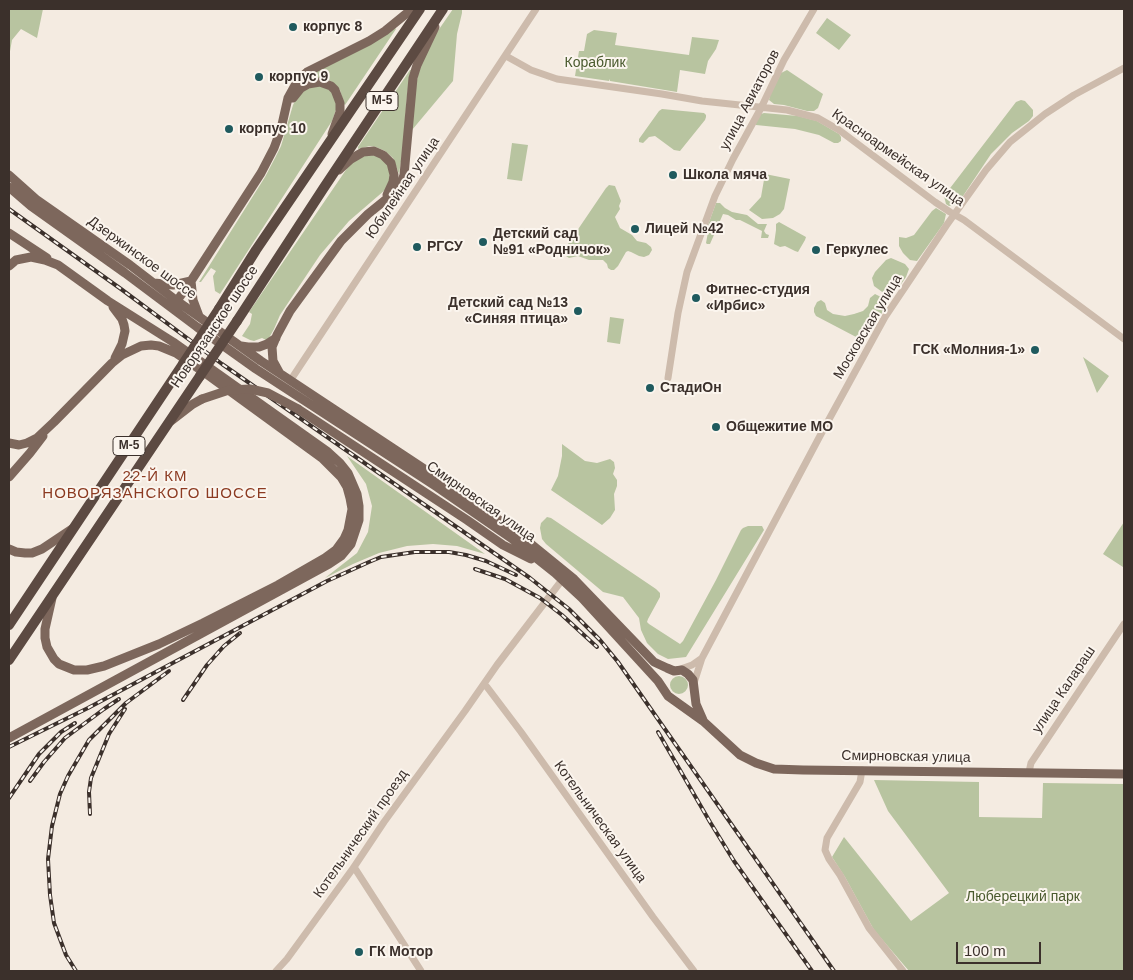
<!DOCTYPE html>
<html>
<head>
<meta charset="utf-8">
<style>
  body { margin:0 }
  #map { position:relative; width:1133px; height:980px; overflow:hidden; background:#f4ebe1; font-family:Helvetica,sans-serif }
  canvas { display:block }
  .frame { position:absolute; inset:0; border:10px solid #3b302b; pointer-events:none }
  .scale { position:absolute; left:956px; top:942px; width:85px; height:22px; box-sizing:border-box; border:2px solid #3b302b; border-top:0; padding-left:6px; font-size:15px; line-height:18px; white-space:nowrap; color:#3b302b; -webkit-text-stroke:4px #fbf5ee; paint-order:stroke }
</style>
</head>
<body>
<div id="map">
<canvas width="1133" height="980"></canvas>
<div class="frame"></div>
<div class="scale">100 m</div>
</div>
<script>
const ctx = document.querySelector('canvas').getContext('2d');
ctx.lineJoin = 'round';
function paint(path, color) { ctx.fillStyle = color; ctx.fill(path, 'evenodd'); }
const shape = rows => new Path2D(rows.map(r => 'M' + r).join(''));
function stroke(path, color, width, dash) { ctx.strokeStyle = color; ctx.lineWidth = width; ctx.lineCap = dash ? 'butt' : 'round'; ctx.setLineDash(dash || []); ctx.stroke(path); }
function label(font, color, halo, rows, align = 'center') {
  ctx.font = font + ' Helvetica,sans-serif'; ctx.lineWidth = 4; ctx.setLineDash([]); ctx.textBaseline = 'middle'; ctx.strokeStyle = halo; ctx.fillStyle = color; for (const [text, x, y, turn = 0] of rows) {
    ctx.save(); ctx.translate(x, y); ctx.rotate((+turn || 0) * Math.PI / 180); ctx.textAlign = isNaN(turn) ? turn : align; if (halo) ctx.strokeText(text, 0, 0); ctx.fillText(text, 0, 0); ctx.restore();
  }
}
paint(shape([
  [9,9,43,9,37,38,21,29,12,40,9,57],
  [453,9,462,9,462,13,457,34,453,81,412,130,414,95,420,65,433,38],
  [827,18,851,35,839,50,816,33],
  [395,28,396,29,345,105,344,104,340,90,332,82,327,79,322,78,311,78,301,83,308,76],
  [594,30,617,33,615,45,689,55,692,37,719,40,716,49,708,61,705,74,680,70,677,92,610,81,610,79,609,81,575,76,579,51,584,51,587,34],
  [411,70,407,96,403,149,399,174,393,158,385,151,376,147,370,146,358,149,358,147,410,70],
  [787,70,823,94,818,108,814,111,807,111,784,105,774,104,769,100,770,95,781,73],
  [323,85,333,93,337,107,332,121,220,294,215,291,213,276,216,271,211,268,201,282,199,282,265,177,275,158,281,146,293,105,297,97,304,89],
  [1021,100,1025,101,1033,110,1033,116,1029,121,1012,133,991,154,961,199,955,205,949,206,946,204,944,196,1016,102],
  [662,109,704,113,706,115,706,117,705,120,680,151,674,150,655,136,649,137,643,143,639,142,639,139,659,111],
  [764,113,798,116,817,121,839,134,841,137,841,141,838,143,834,143,819,135,795,129,756,125,755,123,761,114],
  [512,143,528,145,522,181,507,179],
  [365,154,379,156,389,166,390,180,385,190,349,221,320,255,280,315,274,329,269,338,266,340,262,338,254,341,250,340,242,336,250,324,252,314,249,312,350,164],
  [765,174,790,179,784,209,780,214,773,218,762,219,749,210,761,197],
  [609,185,615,186,621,201,619,206,620,209,615,217,620,228,632,235,637,241,646,243,651,247,652,250,649,255,644,257,639,256,631,252,628,251,626,252,618,266,614,270,611,270,608,268,607,264,603,260,589,260,578,256,569,258,566,256,564,250,606,188],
  [716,203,720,203,725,208,732,212,747,215,758,224,767,224,764,231,766,234,769,235,768,238,761,238,762,231,740,220,736,220,728,215,723,214,710,244,707,244,706,243,709,227,708,225],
  [936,208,946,214,944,223,917,261,910,260,903,253,899,246,899,237,906,238,914,235,932,211],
  [779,222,806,237,805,240,798,252,795,251,785,246,780,247,774,244,776,230,776,224],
  [891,258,905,264,909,269,906,277,899,287,892,295,885,294,874,286,872,278,875,272,886,260],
  [875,294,885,299,886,306,873,328,866,336,858,338,816,316,814,312,814,308,817,302,821,300,825,303,827,310,833,314,845,316,854,314,863,311,868,306,870,298],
  [610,317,624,319,620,344,607,342],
  [1083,357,1109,376,1097,393],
  [562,444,585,461,597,463,610,459,614,462,615,468,613,474,617,480,617,486,614,494,615,510,610,518,602,525,551,490,558,476,562,456],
  [347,456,485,554,457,546,433,544,407,546,379,553,353,564,325,578,357,553,368,532,372,506,366,484],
  [547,517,551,518,656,589,660,593,660,597,648,619,647,622,649,624,680,644,683,641,716,580,741,530,743,528,748,526,762,526,764,530,686,657,668,659,658,654,647,643,641,630,639,618,623,597,603,592,546,544,542,539,540,528,541,523],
  [1124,522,1124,565,1123,567,1103,554],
  '670 685a9 9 0 1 1 18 0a9 9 0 1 1-18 0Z',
  [874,780,979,782,979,817,1042,818,1043,783,1124,784,1124,971,909,971,874,930,845,877,832,857,844,837,911,921,949,893,888,811]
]), '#b8c4a0');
stroke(shape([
  [506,56,531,70,557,79,662,94,702,101,787,110,818,118,839,130,935,202,950,212,964,220,1124,339],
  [668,378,678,313,687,272,715,196,733,159,761,108,784,60,814,9],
  [290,381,536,9],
  [678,670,692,665,702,658],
  [694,683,702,658,821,434,885,317,946,226,986,170,1010,142,1045,114,1074,95,1124,68],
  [487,687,521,732,653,917,694,971],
  [862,770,860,782,827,838,825,850,829,859,840,875,869,928,903,971],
  [1029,772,1031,763,1124,624],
  [354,867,421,971],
  [276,971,287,959,354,867,384,822,465,711,497,665,562,580]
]), '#cdbbac', 7);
stroke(shape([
  [293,98,301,88,308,84,320,82,331,86,335,90,340,103,340,112,332,134],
  [339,170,351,159,363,152,374,151,383,155,391,163,394,175,393,182,387,195],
  [9,175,37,200,130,265,177,301,261,361,441,480,515,531,574,579,654,662,667,668,674,671,682,670,688,674,693,680,696,704,703,720],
  [9,187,31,206,125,273,197,327,256,369,437,487,511,538,555,573,582,598,658,681,668,696,703,721,740,755,756,763,774,769,803,770,1124,774],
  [9,233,47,258],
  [9,266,16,260,31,257,45,260,58,265,108,301,173,342,328,452,340,463,348,473,357,494,359,506,359,520,351,544,341,556,329,564,9,738],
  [191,281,193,300,199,316],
  [154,283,173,285,191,281],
  [174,305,191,281,261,173,274,148,281,129,288,98,298,80,307,72,369,41,385,31,412,9],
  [113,307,122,319,124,325,125,331,122,344,115,358],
  [241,346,248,347,259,347,267,344,276,338],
  [279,372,273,361,272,347,277,335,290,311,341,241,368,214,394,193,401,183,404,175,413,78,417,65,435,27],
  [298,409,467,520,503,545,531,559],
  [171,421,193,404,202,399],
  [9,443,19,445,27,443,37,438,54,422,112,363,122,355,141,346,151,345,159,346,176,353,208,375,322,458,341,477,347,487,350,498,352,509,348,530,344,539,336,550,325,558,278,585,203,623,159,644,104,666,87,670,74,670,59,664,54,659,47,647,45,638,45,629,52,598],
  [9,477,30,453,43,436],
  [9,549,16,552,25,553,32,553,42,549,72,529]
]), '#7d675c', 9);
stroke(shape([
  [219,309,256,250,420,9],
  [237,321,323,189,443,9],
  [9,625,183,364],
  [9,660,200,376]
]), '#5c4a42', 10);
const rail = shape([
  [9,209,121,289,222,364,530,578,569,609,600,640,618,662,834,971],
  [475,569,505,579,540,598,562,615,597,647],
  [183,700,207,665,224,646,240,633],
  [658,732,710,822,734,861,812,971],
  [9,747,88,708,327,581,369,562,381,557,415,552,449,552,466,555,486,561,516,575],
  [30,781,44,762,65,738,104,709,119,699],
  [9,798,39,754,61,732,75,723],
  [90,814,89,792,91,778,109,734,125,709],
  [76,971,66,955,54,923,50,895,48,859,52,826,60,794,68,776,89,740,126,703,169,671]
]);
stroke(rail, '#3b302b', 4);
stroke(rail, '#fbf5ee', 2, [5.5]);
stroke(shape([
  [202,399,229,390,250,389,268,393,298,409]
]), '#7d675c', 9);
stroke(shape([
  [183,364,219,309],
  [200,376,237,321]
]), '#5c4a42', 10);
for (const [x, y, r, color] of [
  [293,27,5,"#1f5a5e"],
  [259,77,5,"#1f5a5e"],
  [229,129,5,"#1f5a5e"],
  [673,175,5,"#1f5a5e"],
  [635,229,5,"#1f5a5e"],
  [483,242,5,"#1f5a5e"],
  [417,247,5,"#1f5a5e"],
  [816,250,5,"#1f5a5e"],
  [696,298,5,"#1f5a5e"],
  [578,311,5,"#1f5a5e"],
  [1035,350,5,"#1f5a5e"],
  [650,388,5,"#1f5a5e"],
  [716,427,5,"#1f5a5e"],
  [359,952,5,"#1f5a5e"]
]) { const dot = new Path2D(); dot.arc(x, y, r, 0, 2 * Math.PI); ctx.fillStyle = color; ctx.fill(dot); stroke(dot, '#fbf5ee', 2); }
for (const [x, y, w] of [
  [382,101,32],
  [129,446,32]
]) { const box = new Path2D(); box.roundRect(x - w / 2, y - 9.5, w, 19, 4); ctx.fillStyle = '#fbf5ee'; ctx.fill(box); stroke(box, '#3b302b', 1); }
label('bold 12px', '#3b302b', null, [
  ["М-5",382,101],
  ["М-5",129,446]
]);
label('bold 14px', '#3b302b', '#fbf5ee', [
  ["корпус 8",303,27],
  ["корпус 9",269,77],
  ["корпус 10",239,129],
  ["Школа мяча",683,175],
  ["Лицей №42",645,229],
  ["Детский сад",493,234],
  ["№91 «Родничок»",493,250],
  ["РГСУ",427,247],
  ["Геркулес",826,250],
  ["Фитнес-студия",706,290],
  ["«Ирбис»",706,306],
  ["Детский сад №13",568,303,"right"],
  ["«Синяя птица»",568,319,"right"],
  ["ГСК «Молния-1»",1025,350,"right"],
  ["СтадиОн",660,388],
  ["Общежитие МО",726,427],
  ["ГК Мотор",369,952]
], 'left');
label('14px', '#4a5a2e', '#fbf5ee', [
  ["Кораблик",595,63],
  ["Люберецкий парк",1023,897]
]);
label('14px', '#3b302b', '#fbf5ee', [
  ["улица Авиаторов",750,100,-62],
  ["Красноармейская улица",898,158,35],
  ["Юбилейная улица",403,188,-56],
  ["Дзержинское шоссе",142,258,36],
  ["Новорязанское шоссе",215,327,-56],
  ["Московская улица",868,327,-59],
  ["Смирновская улица",481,502,35],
  ["улица Калараш",1064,690,-56],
  ["Смирновская улица",906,757,1],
  ["Котельническая улица",600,822,54],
  ["Котельнический проезд",361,834,-55]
]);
ctx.letterSpacing = '1px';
label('15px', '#8c3b22', '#fbf5ee', [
  ["22-Й КМ",155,477],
  ["НОВОРЯЗАНСКОГО ШОССЕ",155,494]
]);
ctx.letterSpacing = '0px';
</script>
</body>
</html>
